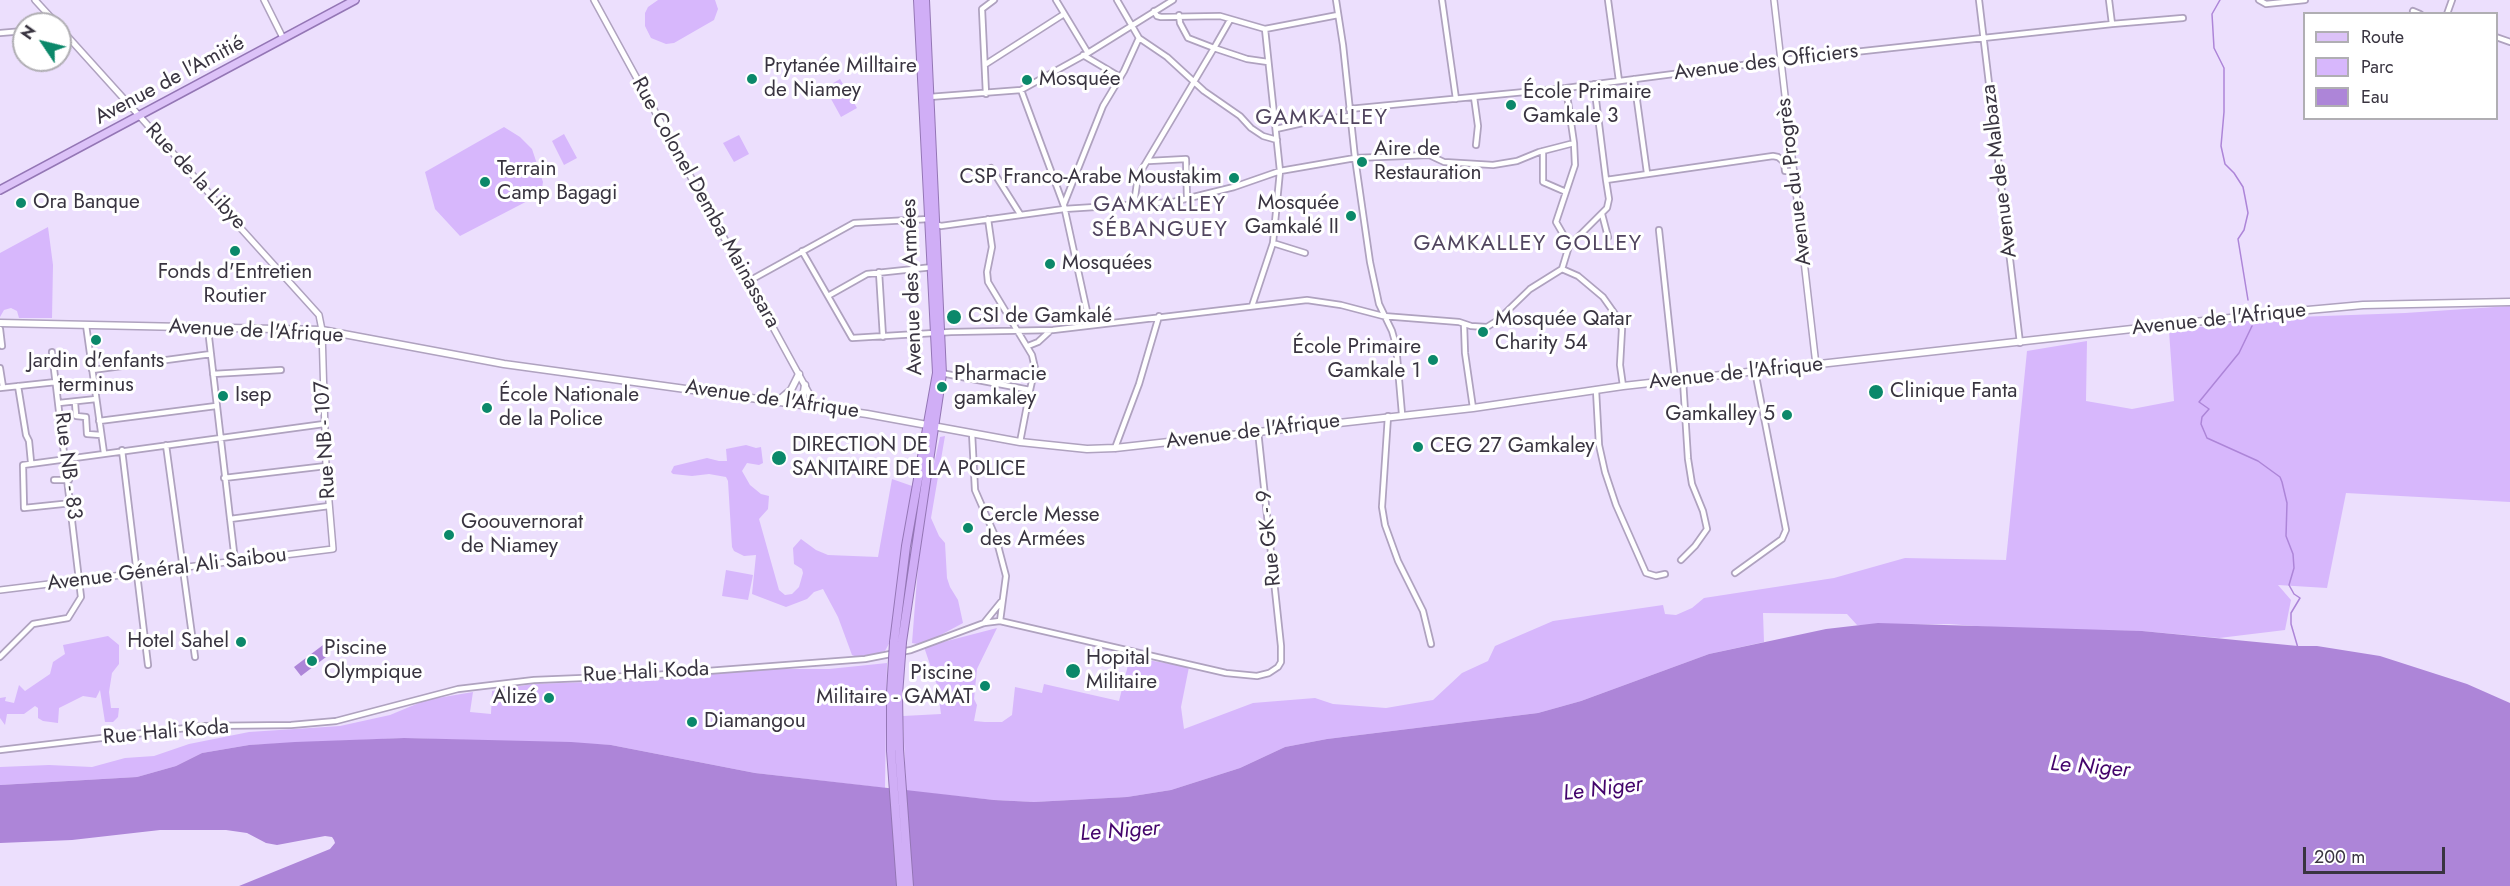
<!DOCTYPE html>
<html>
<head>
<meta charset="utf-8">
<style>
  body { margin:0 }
  #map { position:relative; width:2510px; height:886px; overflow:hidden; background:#ecdffd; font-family:Jost,sans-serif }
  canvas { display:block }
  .legend { position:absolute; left:2303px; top:12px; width:195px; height:108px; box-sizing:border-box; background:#fff; border:2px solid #b0aeb3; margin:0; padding:8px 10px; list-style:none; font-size:18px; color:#393440 }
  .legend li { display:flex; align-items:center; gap:12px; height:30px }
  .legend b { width:30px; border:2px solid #b0aeb3 }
  .north { position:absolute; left:12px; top:12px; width:60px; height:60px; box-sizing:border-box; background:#fff; border:2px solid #b0aeb3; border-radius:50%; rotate:305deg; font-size:16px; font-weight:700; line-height:24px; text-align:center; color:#393440 }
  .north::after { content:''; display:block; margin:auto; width:21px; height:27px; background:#0b886a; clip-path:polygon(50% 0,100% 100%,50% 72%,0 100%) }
  .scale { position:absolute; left:2303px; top:847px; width:142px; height:27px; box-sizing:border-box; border:3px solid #393440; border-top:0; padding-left:8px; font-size:18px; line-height:21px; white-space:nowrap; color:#393440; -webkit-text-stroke:4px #fff; paint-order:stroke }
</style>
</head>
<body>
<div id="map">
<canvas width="2510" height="886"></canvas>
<ul class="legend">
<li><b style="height:8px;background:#dcc2f8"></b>Route</li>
<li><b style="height:16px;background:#d7b7fc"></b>Parc</li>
<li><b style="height:16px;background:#ad85d8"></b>Eau</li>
</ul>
<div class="north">N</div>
<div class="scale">200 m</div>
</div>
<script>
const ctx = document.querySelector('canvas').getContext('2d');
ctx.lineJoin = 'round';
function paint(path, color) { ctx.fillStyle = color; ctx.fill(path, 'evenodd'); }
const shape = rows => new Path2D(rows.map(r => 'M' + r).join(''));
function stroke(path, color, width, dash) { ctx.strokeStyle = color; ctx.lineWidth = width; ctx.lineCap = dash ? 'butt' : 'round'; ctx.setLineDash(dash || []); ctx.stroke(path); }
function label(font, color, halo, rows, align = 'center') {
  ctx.font = font + ' Jost,sans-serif'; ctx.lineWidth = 6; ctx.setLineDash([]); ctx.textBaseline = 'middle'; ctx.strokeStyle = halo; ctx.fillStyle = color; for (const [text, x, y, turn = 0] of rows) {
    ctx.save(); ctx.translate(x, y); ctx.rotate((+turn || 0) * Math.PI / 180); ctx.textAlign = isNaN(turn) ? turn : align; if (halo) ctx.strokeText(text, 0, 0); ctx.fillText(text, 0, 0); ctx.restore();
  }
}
paint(shape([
  [658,0,715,0,718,9,714,20,674,43,666,44,651,38,645,26,645,13,648,7],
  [840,79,857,108,841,117,825,88],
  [504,127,520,137,532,149,543,182,541,194,460,236,435,209,425,172],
  [564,134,577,158,564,165,552,141],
  [739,135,749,154,734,162,723,143],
  [48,227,53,265,52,318,19,318,17,311,11,308,4,310,0,317,0,253],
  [2510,306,2510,502,2346,493,2327,588,2278,585,2291,600,2285,630,2219,638,2142,631,2017,629,1949,624,1857,625,1847,614,1763,613,1764,642,1709,654,1581,701,1538,713,1327,739,1285,747,1240,768,1171,790,1127,797,1034,802,994,800,906,791,903,716,941,714,937,685,924,647,997,628,977,669,974,699,977,705,974,721,985,722,1002,722,1012,715,1015,687,1042,693,1044,684,1119,701,1130,657,1189,667,1181,707,1184,729,1253,703,1315,698,1333,704,1386,708,1433,700,1462,673,1488,661,1495,646,1553,621,1663,605,1665,614,1676,615,1692,608,1704,598,1834,578,1905,558,2006,560,2027,351,2087,341,2086,401,2132,409,2174,401,2169,331,2271,318,2405,313],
  [945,436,931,518,939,536,945,543,947,578,950,587,958,600,963,623,937,637,917,644,912,643,918,566,930,482,940,437],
  [746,445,756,448,761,447,763,463,759,465,747,463,742,471,750,485,761,494,769,496,768,509,759,519,779,590,785,595,792,594,799,587,803,573,802,569,794,564,793,548,801,539,816,550,828,555,878,557,892,479,912,486,891,640,885,651,859,658,852,655,838,617,823,589,814,592,807,599,786,607,752,594,756,555,744,556,734,551,732,547,728,481,726,477,709,474,692,476,673,474,671,472,674,466,707,458,719,461,727,461,726,449],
  [726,570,753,575,748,600,722,596],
  [108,636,119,645,119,664,112,673,109,692,111,708,119,708,118,717,113,722,105,722,100,690,96,698,83,696,59,708,58,723,43,721,38,718,38,708,35,706,24,714,7,714,5,725,0,718,0,698,6,697,5,701,14,703,19,685,25,691,50,674,53,662,65,654,63,645],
  [887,663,885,788,755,773,611,745,404,738,249,745,202,753,176,766,137,777,0,785,0,767,49,765,92,767,125,758,154,756,189,744,249,732,340,726,390,715,426,700,473,692,470,712,491,714,492,691,532,684,647,680,769,669,829,669]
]), '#d7b7fc');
paint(shape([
  [1878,623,2142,631,2298,646,2317,646,2380,656,2467,684,2510,703,2510,886,239,886,330,849,335,843,334,840,332,837,325,836,277,845,266,843,247,833,226,830,160,830,72,840,0,843,0,785,137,777,176,766,202,753,249,745,295,742,404,738,571,742,611,745,755,773,994,800,1034,802,1127,797,1171,790,1240,768,1285,747,1327,739,1538,713,1581,701,1709,654,1826,629],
  [323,645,330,654,301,676,294,667]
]), '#ad85d8');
stroke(shape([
  [2220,0,2212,14,2214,48,2224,68,2224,112,2221,146,2225,164,2234,173,2243,187,2245,197,2248,213,2244,230,2238,239,2248,300],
  [2252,326,2239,353,2199,402,2209,409,2202,417,2201,424,2207,438,2258,461,2280,477,2282,482,2287,503,2286,536,2293,554,2294,568,2289,585,2294,594,2300,598,2291,613,2291,624,2298,648]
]), '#ad85d8', 1.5);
const minor = shape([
  [1056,0,1088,53],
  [1117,0,1139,38,1167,57,1204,91,1240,116,1251,128,1263,136,1277,140],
  [1336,0,1343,45,1355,158,1370,262,1379,304,1392,331,1396,345,1402,414],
  [1442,0,1456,99],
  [1608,0,1619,81],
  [1979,0,2020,343],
  [2109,0,2112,24],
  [2259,0,2266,4,2305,0],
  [1154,11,1157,16,1161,17,1220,16,1265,29,1280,171,1273,243,1252,306],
  [2413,11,2420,14],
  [2447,14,2452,0],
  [1179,15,1180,23,1188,38,1214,48,1230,20],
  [1265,29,1338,15],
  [0,33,24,31],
  [2496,37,2510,42],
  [1083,55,1120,77],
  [986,64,1064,14],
  [1634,79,1647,173],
  [1594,84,1606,180,1773,156,1778,157,1784,162,1785,171,1794,171],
  [1566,88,1574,143,1575,165,1556,222,1567,241,1573,242],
  [1021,90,1064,206,1090,325],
  [986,94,982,9,994,0],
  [929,97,1021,90,1088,53,1173,0],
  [1474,97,1478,126,1476,145],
  [1349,109,1566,88,1781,60,2112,24,2183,18],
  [1276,129,1316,120,1350,116],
  [1543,151,1543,182,1566,192],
  [1149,161,1186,159,1187,198],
  [991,168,1020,214],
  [1064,204,1103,106,1124,71,1139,38],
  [1134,204,1137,183,1141,171,1214,48,1247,59,1268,62],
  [1602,214,1608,237],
  [988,219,992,247,987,272,988,282,1032,355,1035,368,1030,390],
  [935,224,941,226,1064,209,1173,202,1234,187,1280,171,1355,158,1429,155,1444,162,1493,165,1517,161,1539,152,1574,143],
  [1659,230,1675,380],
  [1273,243,1305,253],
  [802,251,852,338,951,332,1053,330,1307,300,1341,305,1383,316,1459,322,1471,326,1487,327,1498,320,1530,289,1562,269,1569,246,1607,208,1609,199,1606,180],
  [1562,269,1578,276,1603,297,1615,314,1622,329,1620,365,1623,386],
  [879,272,883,337],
  [749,281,854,223,929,219],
  [828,296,867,274,933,267],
  [1464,324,1465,353,1473,408],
  [86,325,104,453],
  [0,329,2,346],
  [208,329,235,561],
  [1028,346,1038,342,1050,331],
  [0,368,3,387],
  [92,370,211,354],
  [941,373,1030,390,1020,442],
  [213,374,281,370],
  [18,386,26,435,29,441,31,462],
  [0,388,56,382],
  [1596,390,1599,445,1605,472,1616,505,1646,573,1656,576,1665,574],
  [75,402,76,416,86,417,87,434,101,435],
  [59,403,96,399],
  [1388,416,1382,507,1385,525,1398,561,1423,611,1431,644],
  [99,421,216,406],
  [972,433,975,490,996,538,1006,576,1000,621],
  [166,445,195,657],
  [1115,448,1139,384,1159,316],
  [122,450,148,665],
  [224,478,326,466],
  [54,480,69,480],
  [72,503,24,508,23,465,324,424],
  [230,519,329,506],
  [1681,560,1695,546,1707,529,1703,511,1692,484,1688,459,1683,380],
  [1735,573,1782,539,1786,530,1755,371],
  [984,623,1001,602],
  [0,657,33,624,68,618,81,597,52,352],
  [0,750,203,726,291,725,336,721,458,689,534,680,655,675,865,659,911,650,984,623,1000,621,1226,673,1257,676,1269,673,1278,667,1281,662,1281,646,1258,431]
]);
const tertiary = shape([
  [35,0,57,24],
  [264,0,283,38],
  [594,0,816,406],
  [1774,0,1816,365],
  [0,590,333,549,326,466,322,330,319,315,60,28]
]);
const secondary = shape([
  [0,323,322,330,504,364,867,414,1020,442,1087,449,1115,448,1473,408,1623,386,2275,313,2363,305,2510,302],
  [778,401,791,390,799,374],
  [796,403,803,398,805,385]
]);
const primary = shape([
  [0,190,355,0]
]);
const trunk = shape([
  [894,642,906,546,937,373,918,0],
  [902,642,942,374,925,0]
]);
stroke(minor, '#afa2bf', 8);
stroke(tertiary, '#afa2bf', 8);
stroke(secondary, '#afa2bf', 9);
stroke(primary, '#9476b5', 10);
stroke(trunk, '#9476b5', 10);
stroke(minor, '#fff', 4.5);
stroke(tertiary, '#fff', 5);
stroke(secondary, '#fff', 6);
stroke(primary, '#dcc2f8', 7);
stroke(trunk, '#d0aef6', 8);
const trunkBridge = shape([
  [894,642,891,693,891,751,901,886],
  [902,642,898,695,899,749,909,886]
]);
stroke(trunkBridge, '#9476b5', 10, []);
stroke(trunkBridge, '#d0aef6', 8);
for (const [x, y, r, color] of [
  [752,79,6,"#0b886a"],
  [1027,80,6,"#0b886a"],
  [1511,105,6,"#0b886a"],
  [1362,162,6,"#0b886a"],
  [1234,178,6,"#0b886a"],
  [485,182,6,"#0b886a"],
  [21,203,6,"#0b886a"],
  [1351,216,6,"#0b886a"],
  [235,251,6,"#0b886a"],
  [1050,264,6,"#0b886a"],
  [954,317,8,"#0b886a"],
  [1483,332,6,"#0b886a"],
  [96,340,6,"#0b886a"],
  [1433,360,6,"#0b886a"],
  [942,387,6,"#0b886a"],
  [1876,392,8,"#0b886a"],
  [223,396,6,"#0b886a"],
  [487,408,6,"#0b886a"],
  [1787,415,6,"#0b886a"],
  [1418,447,6,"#0b886a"],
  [779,458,8,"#0b886a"],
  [968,528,6,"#0b886a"],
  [449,535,6,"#0b886a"],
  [241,642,6,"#0b886a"],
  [312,661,6,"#0b886a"],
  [1073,671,8,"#0b886a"],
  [985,686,6,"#0b886a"],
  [549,698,6,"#0b886a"],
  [692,722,6,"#0b886a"]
]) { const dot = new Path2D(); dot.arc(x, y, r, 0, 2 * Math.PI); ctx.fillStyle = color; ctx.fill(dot); stroke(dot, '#fff', 2); }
label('21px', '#393440', '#fff', [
  ["Avenue des Officiers",1766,63,-7],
  ["Avenue de l'Amitié",170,81,-28],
  ["Avenue de Malbaza",2000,171,-97],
  ["Rue de la Libye",195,177,47],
  ["Avenue du Progrès",1795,182,-97],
  ["Rue Colonel Demba Mainassara",705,203,61],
  ["Avenue des Armées",913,287,-92],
  ["Avenue de l'Afrique",2219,320,-6],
  ["Avenue de l'Afrique",256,332,3],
  ["Avenue de l'Afrique",1736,374,-6],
  ["Avenue de l'Afrique",772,400,8],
  ["Avenue de l'Afrique",1253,432,-7],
  ["Rue NB - 107",326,440,-93],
  ["Rue NB - 83",67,466,83],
  ["Rue GK - 9",1270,538,-96],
  ["Avenue Général Ali Saibou",167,570,-7],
  ["Rue Hali Koda",646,673,-3],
  ["Rue Hali Koda",166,733,-5]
]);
label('21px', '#393440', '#fff', [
  ["Prytanée Milltaire",764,67],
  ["de Niamey",764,91],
  ["Mosquée",1039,80],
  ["École Primaire",1523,93],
  ["Gamkale 3",1523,117],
  ["Aire de",1374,150],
  ["Restauration",1374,174],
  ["Terrain",497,170],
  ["Camp Bagagi",497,194],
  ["CSP Franco-Arabe Moustakim",1222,178,"right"],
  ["Ora Banque",33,203],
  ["Mosquée",1339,204,"right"],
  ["Gamkalé II",1339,228,"right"],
  ["Mosquées",1062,264],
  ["Fonds d'Entretien",235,273,"center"],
  ["Routier",235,297,"center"],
  ["CSI de Gamkalé",968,317],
  ["Mosquée Qatar",1495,320],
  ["Charity 54",1495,344],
  ["École Primaire",1421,348,"right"],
  ["Gamkale 1",1421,372,"right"],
  ["Jardin d'enfants",96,362,"center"],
  ["terminus",96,386,"center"],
  ["Pharmacie",954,375],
  ["gamkaley",954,399],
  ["Clinique Fanta",1890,392],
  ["Isep",235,396],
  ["École Nationale",499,396],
  ["de la Police",499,420],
  ["Gamkalley 5",1775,415,"right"],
  ["DIRECTION DE",792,446],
  ["SANITAIRE DE LA POLICE",792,470],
  ["CEG 27 Gamkaley",1430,447],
  ["Cercle Messe",980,516],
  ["des Armées",980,540],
  ["Goouvernorat",461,523],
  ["de Niamey",461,547],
  ["Hotel Sahel",229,642,"right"],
  ["Piscine",324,649],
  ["Olympique",324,673],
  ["Hopital",1086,659],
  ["Militaire",1086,683],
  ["Piscine",973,674,"right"],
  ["Militaire - GAMAT",973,698,"right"],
  ["Alizé",537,698,"right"],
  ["Diamangou",704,722]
], 'left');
ctx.letterSpacing = '1.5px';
label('22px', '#51455f', '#fff', [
  ["GAMKALLEY",1322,119],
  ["GAMKALLEY",1160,206],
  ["SÉBANGUEY",1160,231],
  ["GAMKALLEY GOLLEY",1528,245]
]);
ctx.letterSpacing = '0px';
label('italic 22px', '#43036b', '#fff', [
  ["Le Niger",2090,768,5],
  ["Le Niger",1603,790,-7],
  ["Le Niger",1120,832,-4]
]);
</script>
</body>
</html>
